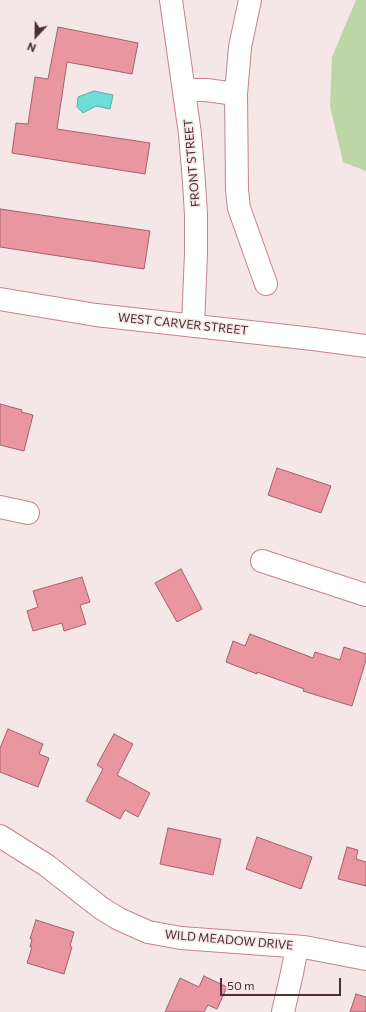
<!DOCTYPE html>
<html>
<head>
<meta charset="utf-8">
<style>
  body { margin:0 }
  #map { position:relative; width:366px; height:1012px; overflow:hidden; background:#f5e6e7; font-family:Commissioner,sans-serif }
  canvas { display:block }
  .north { position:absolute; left:16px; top:16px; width:40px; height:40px; -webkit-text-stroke:3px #f5e6e7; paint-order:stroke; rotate:202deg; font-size:11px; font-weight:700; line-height:16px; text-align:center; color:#4b2f33 }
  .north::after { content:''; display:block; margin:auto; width:14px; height:18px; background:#4b2f33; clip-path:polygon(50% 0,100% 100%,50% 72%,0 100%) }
  .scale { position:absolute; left:220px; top:978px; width:121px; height:18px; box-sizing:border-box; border:2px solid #4b2f33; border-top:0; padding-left:5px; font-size:12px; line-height:14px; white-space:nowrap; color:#4b2f33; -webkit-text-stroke:3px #f5e6e7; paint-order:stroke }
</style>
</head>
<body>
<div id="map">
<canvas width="366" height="1012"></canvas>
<div class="north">N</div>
<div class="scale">50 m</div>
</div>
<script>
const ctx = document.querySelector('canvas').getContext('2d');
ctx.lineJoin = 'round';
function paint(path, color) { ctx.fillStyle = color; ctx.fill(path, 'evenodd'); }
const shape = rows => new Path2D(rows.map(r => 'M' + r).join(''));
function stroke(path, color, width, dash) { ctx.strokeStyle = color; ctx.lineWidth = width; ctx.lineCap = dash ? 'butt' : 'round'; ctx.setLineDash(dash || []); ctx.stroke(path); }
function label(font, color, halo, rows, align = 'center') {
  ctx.font = font + ' Commissioner,sans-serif'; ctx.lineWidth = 3; ctx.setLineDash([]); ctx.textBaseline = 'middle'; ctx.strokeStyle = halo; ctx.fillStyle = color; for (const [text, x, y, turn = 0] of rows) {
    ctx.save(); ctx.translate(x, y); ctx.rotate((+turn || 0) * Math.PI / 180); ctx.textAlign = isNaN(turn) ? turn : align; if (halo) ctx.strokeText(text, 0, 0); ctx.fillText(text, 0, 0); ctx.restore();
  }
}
paint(shape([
  [356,0,366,0,366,171,343,162,330,106,332,57]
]), '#bcd7a5');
const water = shape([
  [94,91,113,95,110,109,96,106,83,113,77,107,78,97,94,91]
]);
paint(water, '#6eddd7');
stroke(water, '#64a9a6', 1);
const building = shape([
  [58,27,138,43,132,74,67,62,57,129,150,143,145,174,12,153,16,123,28,124,35,77,48,79,58,27],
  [0,209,150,231,144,269,0,247,0,209],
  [0,404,22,410,21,412,33,415,24,451,0,445,0,404],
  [277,468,331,486,321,513,268,495,277,468],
  [181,569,202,609,177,622,155,583,181,569],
  [82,577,90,602,80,605,86,624,64,631,62,623,33,631,27,611,38,607,33,591,82,577],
  [250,634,313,658,315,652,340,660,344,647,366,654,366,660,352,706,303,691,304,689,257,672,257,674,226,662,233,641,245,646,250,634],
  [8,729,43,744,39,754,49,758,38,787,0,772,0,748,8,729],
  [114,734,133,744,117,775,150,793,138,817,125,810,120,819,86,801,103,769,97,765,114,734],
  [168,828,221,839,213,875,160,864,168,828],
  [257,837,312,857,301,889,246,869,257,837],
  [347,847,358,850,356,859,366,862,366,886,338,879,347,847],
  [36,920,74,932,70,946,72,947,69,957,64,974,27,963,32,947,30,947,32,939,30,939,36,920],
  [204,976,227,987,217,1009,208,1005,204,1012,165,1012,180,978,199,987,204,976],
  [356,994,366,997,366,1012,350,1012,356,994]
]);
paint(building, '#ea96a1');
stroke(building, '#a1626b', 1);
const minor = shape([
  [171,0,190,134,194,182,196,215,196,253,193,326],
  [250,0,240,47,236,94,237,190,239,208,266,284],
  [184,90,206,90,236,94],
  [0,299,96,315,313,339,366,346],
  [0,507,28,513],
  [262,561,366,595],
  [0,836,46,865,101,908,119,919,148,932,181,938,304,947,366,959],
  [283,1012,292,973,297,947]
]);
stroke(minor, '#c6838c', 24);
stroke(minor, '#fff', 22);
label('12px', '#4b2f33', '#f5e6e7', [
  ["FRONT STREET",192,163,-95],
  ["WEST CARVER STREET",183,324,6],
  ["WILD MEADOW DRIVE",229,940,5]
]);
</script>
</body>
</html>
